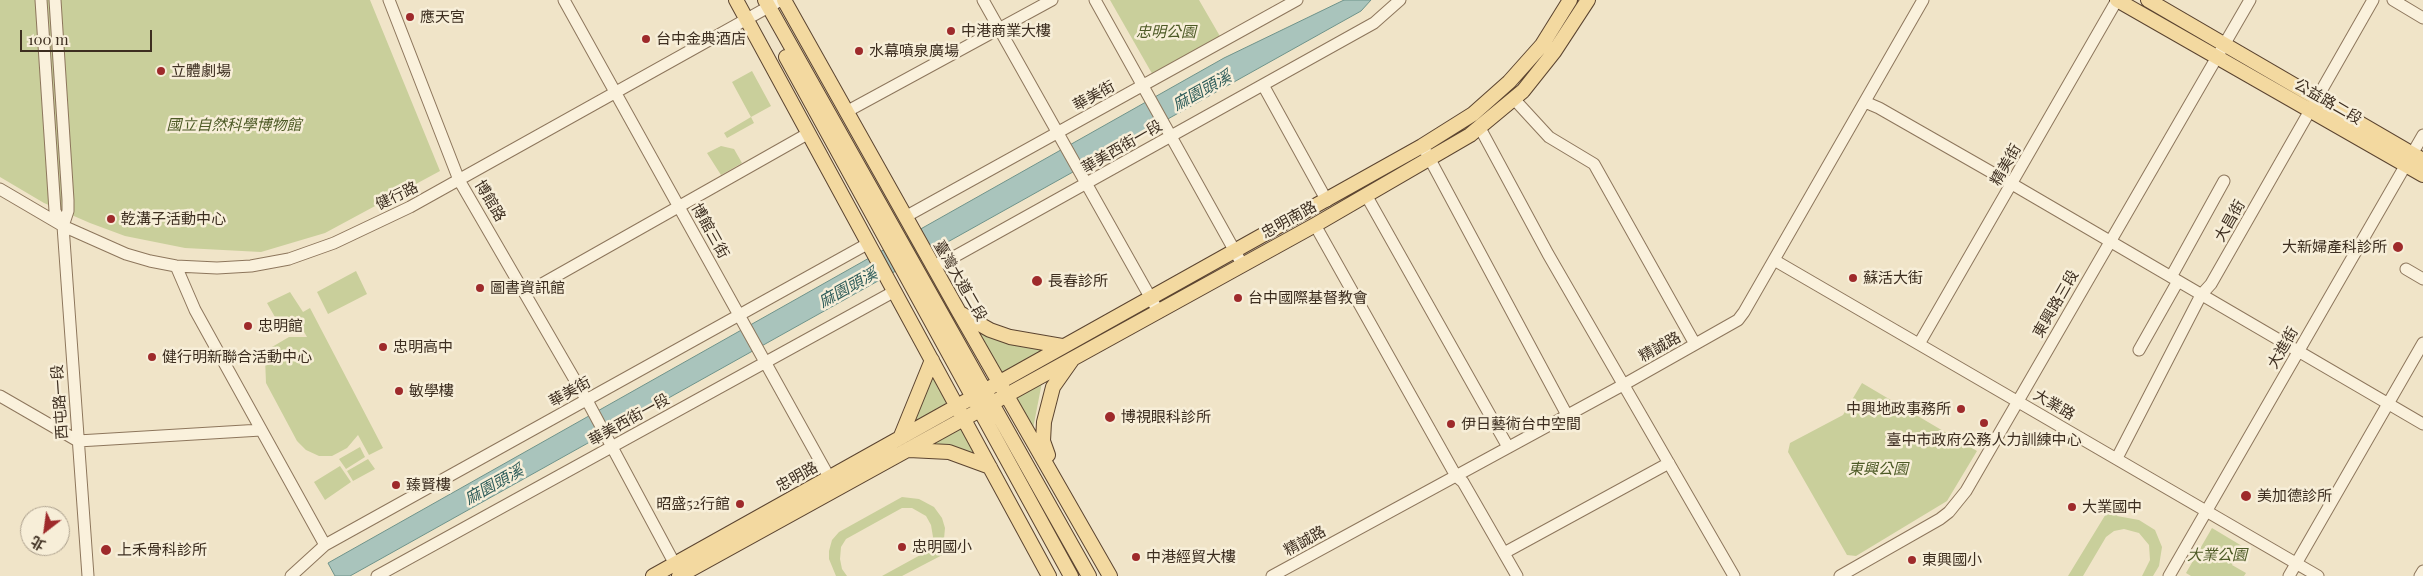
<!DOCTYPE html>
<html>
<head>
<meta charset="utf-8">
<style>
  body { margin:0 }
  #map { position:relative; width:2423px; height:576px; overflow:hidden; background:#f0e4c8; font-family:"Playfair Display","Noto Sans TC",serif }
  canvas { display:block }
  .north { position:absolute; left:20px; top:506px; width:50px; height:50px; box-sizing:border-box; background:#f7eed8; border:1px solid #ada18e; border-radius:50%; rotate:210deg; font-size:14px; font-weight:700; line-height:20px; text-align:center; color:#3d2e20 }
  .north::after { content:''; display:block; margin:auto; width:18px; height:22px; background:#9e2a2b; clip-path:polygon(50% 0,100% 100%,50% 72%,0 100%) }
  .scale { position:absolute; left:20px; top:30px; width:132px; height:22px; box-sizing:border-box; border:2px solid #3d2e20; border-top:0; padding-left:6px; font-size:15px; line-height:18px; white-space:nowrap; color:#3d2e20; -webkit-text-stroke:4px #f7eed8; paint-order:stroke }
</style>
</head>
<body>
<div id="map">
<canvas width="2423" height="576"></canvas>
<div class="north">北</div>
<div class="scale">100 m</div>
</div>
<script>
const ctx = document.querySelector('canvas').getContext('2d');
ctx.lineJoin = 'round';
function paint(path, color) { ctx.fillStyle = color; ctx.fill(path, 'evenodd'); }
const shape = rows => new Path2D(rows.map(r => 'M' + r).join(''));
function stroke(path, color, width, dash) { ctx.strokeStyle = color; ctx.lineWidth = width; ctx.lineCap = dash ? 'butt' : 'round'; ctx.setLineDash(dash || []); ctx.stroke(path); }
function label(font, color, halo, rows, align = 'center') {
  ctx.font = font + ' "Playfair Display","Noto Sans TC",serif'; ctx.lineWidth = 5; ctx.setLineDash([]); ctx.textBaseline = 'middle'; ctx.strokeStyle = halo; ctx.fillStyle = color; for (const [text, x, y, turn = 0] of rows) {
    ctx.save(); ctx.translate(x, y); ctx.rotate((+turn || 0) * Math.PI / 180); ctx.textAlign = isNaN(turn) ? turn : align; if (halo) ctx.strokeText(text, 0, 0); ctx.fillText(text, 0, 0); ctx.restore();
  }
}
paint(shape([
  [0,0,370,0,440,171,325,233,261,252,185,248,125,236,90,223,44,203,0,177],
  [1110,0,1199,0,1221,38,1154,77],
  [752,71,771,106,751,117,754,123,727,138,724,133,751,117,732,82],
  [721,146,734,149,742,163,721,175,707,153],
  [356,271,367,294,328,314,317,292],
  [290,292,303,312,310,308,383,448,369,455,358,435,347,448,332,456,319,456,306,450,297,441,266,383,265,358,272,347,289,337,307,337,300,325,284,333,267,303],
  [965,319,1054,347,1000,377],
  [932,366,951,404,907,430],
  [1043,377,1032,434,1011,396],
  [1862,383,1977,451,1947,501,1856,556,1847,555,1788,452,1790,443,1843,415],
  [964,424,989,473,977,467,916,450],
  [360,447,365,457,346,469,339,459],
  [368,459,375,469,353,481,347,471],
  [340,466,351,482,325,500,314,482],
  [902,497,919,499,934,507,942,518,945,528,944,539,938,550,948,545,950,551,902,576,882,576,924,553,933,537,931,525,926,516,912,508,902,508,846,539,841,547,840,559,842,569,847,576,836,576,829,559,829,551,832,540,839,532],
  [2112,504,2120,509,2117,516,2139,520,2155,530,2162,547,2159,566,2153,576,2142,576,2150,560,2149,545,2139,533,2124,529,2114,531,2106,537,2083,576,2068,576],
  [2212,528,2242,546,2232,565,2246,573,2244,576,2191,576,2186,573]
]), '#c9cf9b');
const water = shape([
  [1344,0,1371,0,1361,11,350,576,335,576,328,563,1224,58,1344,0]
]);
paint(water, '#a9c4bc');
stroke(water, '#6f938a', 1);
const minor = shape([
  [41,0,55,211,63,226,88,576],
  [55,0,68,200,68,211,63,226],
  [389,0,459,180,590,406,678,570],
  [564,0,829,477],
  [983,0,1158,311],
  [1095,0,1242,264],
  [2393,0,2423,18],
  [1263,85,1327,201],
  [1514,99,1549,137,1594,164,1695,344],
  [1865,102,1879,108,2012,184,2423,424],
  [846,112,1052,0],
  [1480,128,1548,254,1734,576],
  [1426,152,1567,415],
  [0,189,63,226,126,254,150,261,176,266,217,268,251,266,289,259,334,243,410,207,781,0],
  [1366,195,1508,447],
  [905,217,1297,0],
  [1315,225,1456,476,1463,482,1517,576],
  [1774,260,2318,576],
  [931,264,943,263,1374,23,1400,0],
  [176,266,195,310,325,545],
  [2406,269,2423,279],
  [2171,277,2224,181],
  [526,293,809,133],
  [1919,344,2117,0],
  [2139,350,2178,281],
  [0,396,78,441,261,430],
  [2117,458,2201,295,2211,284,2373,0],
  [1504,553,1669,463],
  [291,576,325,545,869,243],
  [377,576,895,291],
  [1272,576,1623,385,1738,320,1744,312,1923,0],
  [1840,576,1940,519,1949,512,1966,491,2250,0],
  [2169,576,2423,135],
  [2289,576,2423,343],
  [2420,576,2423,571]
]);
const major = shape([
  [736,0,1049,576],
  [765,0,1089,576],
  [784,0,959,312,1110,576],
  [2117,0,2423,175],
  [2148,0,2423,160],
  [786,57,1071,576],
  [960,313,990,330,1010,337,1062,346],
  [901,436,932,360],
  [909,450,949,452,990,467],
  [1048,455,1043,441,1044,422,1053,387,1072,360],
  [653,576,1422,146,1473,114,1509,82,1542,45,1570,0],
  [679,576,1315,225,1470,135,1523,91,1554,52,1588,0]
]);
stroke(minor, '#8d765c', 13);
stroke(major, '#5b4430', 16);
stroke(minor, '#faf1dc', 11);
stroke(major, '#f3d9a0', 14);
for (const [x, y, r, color] of [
  [410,17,5,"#9e2a2b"],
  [951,31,5,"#9e2a2b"],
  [646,39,5,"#9e2a2b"],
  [859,51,5,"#9e2a2b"],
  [161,71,5,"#9e2a2b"],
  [111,219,5,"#9e2a2b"],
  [2398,247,6,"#9e2a2b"],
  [1853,278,5,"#9e2a2b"],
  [1037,281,6,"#9e2a2b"],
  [480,288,5,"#9e2a2b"],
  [1238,298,5,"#9e2a2b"],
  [248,326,5,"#9e2a2b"],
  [383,347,5,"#9e2a2b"],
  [152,357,5,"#9e2a2b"],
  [399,391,5,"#9e2a2b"],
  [1961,409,5,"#9e2a2b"],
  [1110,417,6,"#9e2a2b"],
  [1984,423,5,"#9e2a2b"],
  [1451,424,5,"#9e2a2b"],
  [396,485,5,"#9e2a2b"],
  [2246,496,6,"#9e2a2b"],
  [740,504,5,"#9e2a2b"],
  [2072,507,5,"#9e2a2b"],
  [902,547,5,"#9e2a2b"],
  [106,550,6,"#9e2a2b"],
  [1136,557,5,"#9e2a2b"],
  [1912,560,5,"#9e2a2b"]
]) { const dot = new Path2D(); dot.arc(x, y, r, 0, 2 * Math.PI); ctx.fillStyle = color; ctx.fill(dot); stroke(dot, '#f7eed8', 2); }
label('15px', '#3d2e20', '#f7eed8', [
  ["應天宮",420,17],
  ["中港商業大樓",961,31],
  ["台中金典酒店",656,39],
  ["水幕噴泉廣場",869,51],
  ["立體劇場",171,71],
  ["乾溝子活動中心",121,219],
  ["大新婦產科診所",2387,247,"right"],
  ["蘇活大街",1863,278],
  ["長春診所",1048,281],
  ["圖書資訊館",490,288],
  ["台中國際基督教會",1248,298],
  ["忠明館",258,326],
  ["忠明高中",393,347],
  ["健行明新聯合活動中心",162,357],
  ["敏學樓",409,391],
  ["中興地政事務所",1951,409,"right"],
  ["博視眼科診所",1121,417],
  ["伊日藝術台中空間",1461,424],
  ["臺中市政府公務人力訓練中心",1984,440,"center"],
  ["臻賢樓",406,485],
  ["美加德診所",2257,496],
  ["昭盛52行館",730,504,"right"],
  ["大業國中",2082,507],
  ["忠明國小",912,547],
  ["上禾骨科診所",117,550],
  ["中港經貿大樓",1146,557],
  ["東興國小",1922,560]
], 'left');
label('italic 15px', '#4d5a26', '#f7eed8', [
  ["忠明公園",1166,32],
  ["國立自然科學博物館",234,125],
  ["東興公園",1878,469],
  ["大業公園",2217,555]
]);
label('15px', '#3d2e20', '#f7eed8', [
  ["華美街",1094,96,-29],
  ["公益路二段",2328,102,30],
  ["華美西街一段",1122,147,-30],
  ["精美街",2006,165,-60],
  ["健行路",397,196,-26],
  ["博館路",490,201,59],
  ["忠明南路",1289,220,-29],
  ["大昌街",2230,221,-60],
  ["博館三街",710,231,61],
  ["臺灣大道二段",960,281,60],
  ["東興路三段",2056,304,-60],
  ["精誠路",1660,347,-29],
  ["大進街",2283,348,-60],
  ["華美街",570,392,-29],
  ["西屯路一段",60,402,-94],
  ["大業路",2054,405,30],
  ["華美西街一段",629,420,-29],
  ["忠明路",797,477,-29],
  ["精誠路",1305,541,-29]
]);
label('italic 16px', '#2f5d5a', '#f7eed8', [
  ["麻園頭溪",1202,91,-29],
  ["麻園頭溪",848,288,-29],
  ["麻園頭溪",494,485,-29]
]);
</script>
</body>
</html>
